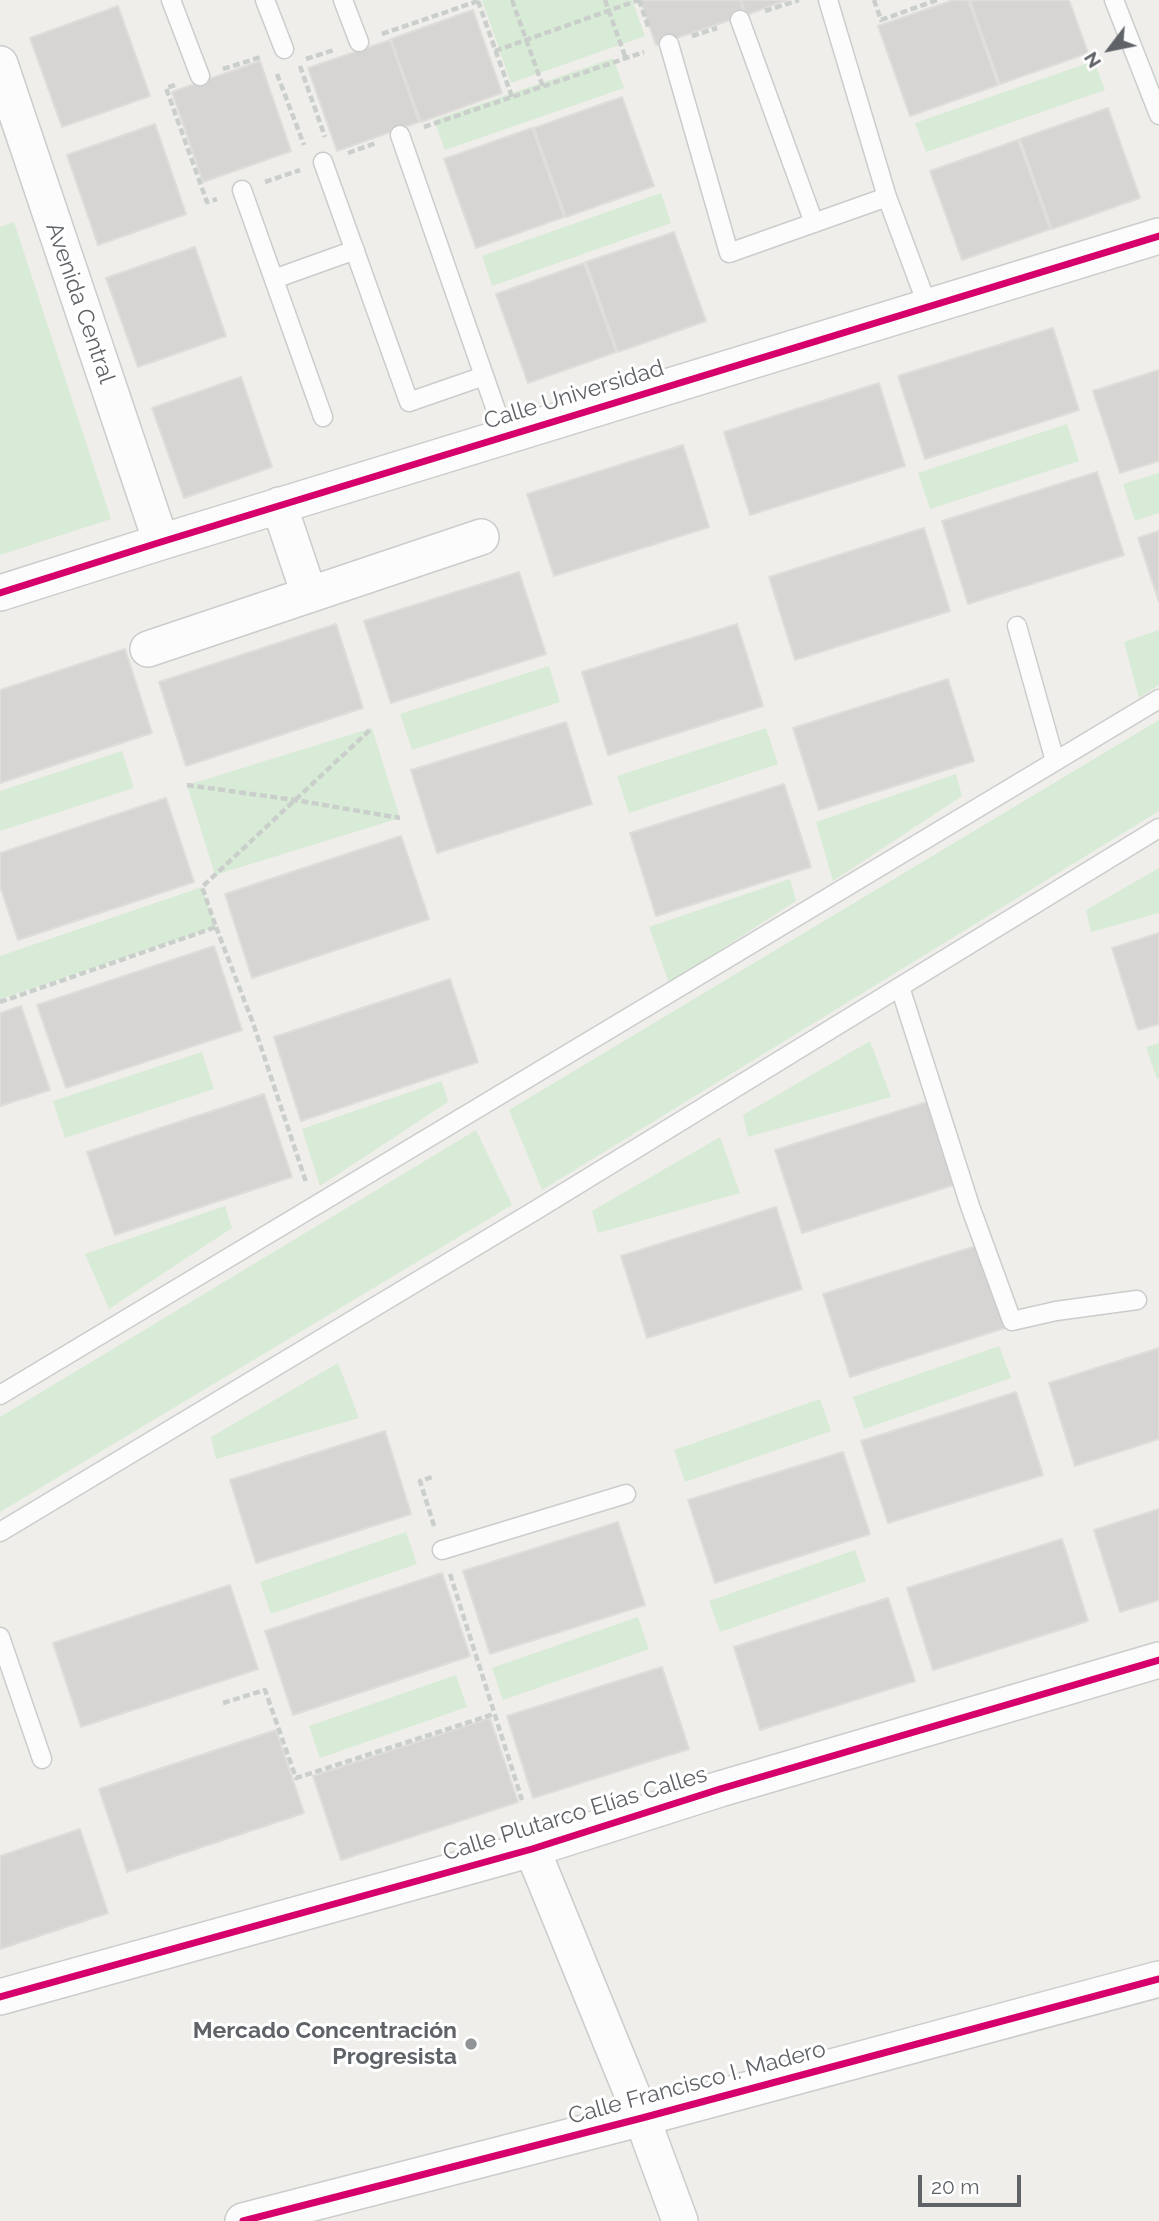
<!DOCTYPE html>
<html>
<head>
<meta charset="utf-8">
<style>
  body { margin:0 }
  #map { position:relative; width:1159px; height:2221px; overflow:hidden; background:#efeeea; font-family:Raleway,sans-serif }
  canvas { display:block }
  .north { position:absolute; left:1075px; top:14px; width:70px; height:70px; -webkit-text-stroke:5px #fff; paint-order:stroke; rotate:238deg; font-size:19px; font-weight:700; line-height:28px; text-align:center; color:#5f6368 }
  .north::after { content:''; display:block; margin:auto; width:24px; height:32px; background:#5f6368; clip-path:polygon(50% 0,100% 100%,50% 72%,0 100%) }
  .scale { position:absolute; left:918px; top:2175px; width:103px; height:32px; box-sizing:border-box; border:4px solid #5f6368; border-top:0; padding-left:9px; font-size:21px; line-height:24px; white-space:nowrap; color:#5f6368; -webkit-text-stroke:5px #fff; paint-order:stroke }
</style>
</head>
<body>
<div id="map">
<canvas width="1159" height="2221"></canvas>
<div class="north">N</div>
<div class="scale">20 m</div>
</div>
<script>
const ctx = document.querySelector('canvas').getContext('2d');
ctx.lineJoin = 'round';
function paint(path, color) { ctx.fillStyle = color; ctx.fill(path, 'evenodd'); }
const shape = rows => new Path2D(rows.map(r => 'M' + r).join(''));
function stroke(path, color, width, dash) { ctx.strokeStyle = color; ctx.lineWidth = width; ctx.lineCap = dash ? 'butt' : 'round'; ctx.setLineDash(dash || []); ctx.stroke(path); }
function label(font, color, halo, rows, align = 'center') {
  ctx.font = font + ' Raleway,sans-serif'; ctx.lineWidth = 6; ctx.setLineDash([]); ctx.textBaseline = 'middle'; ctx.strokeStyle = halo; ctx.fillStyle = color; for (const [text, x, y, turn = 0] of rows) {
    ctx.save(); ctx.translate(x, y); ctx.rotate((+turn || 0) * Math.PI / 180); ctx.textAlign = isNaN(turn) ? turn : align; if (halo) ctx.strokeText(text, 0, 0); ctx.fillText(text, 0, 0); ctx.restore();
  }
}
paint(shape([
  [482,0,632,0,645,36,511,83],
  [613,58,624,88,445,150,434,120],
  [1094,61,1105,90,926,152,915,123],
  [661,193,671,223,492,286,482,256],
  [14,222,111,519,0,555,0,227],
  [1067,424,1079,461,930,509,918,473],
  [1159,473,1159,513,1135,521,1123,484],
  [1159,630,1159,685,1139,698,1124,642],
  [549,666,560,702,412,750,400,714],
  [1159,720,1159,811,542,1190,509,1110],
  [372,728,400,818,215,875,187,785],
  [766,728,778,764,629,813,617,776],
  [122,751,134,788,0,831,0,791],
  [956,774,962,796,833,881,816,822],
  [1159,868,1159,913,1091,932,1086,910],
  [790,879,796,901,669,983,649,927],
  [202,887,216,927,0,999,0,956],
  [870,1041,891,1097,748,1137,743,1115],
  [1159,1043,1159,1078,1157,1079,1146,1047],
  [202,1052,214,1089,65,1138,53,1101],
  [442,1081,448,1102,320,1186,302,1129],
  [476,1130,512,1205,0,1512,0,1417],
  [720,1137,740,1193,598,1233,592,1211],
  [225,1206,232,1228,109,1309,85,1254],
  [999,1346,1011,1378,864,1429,853,1397],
  [338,1363,359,1418,216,1459,211,1437],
  [820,1399,831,1431,685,1482,674,1450],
  [406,1532,417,1564,271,1614,260,1582],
  [855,1550,866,1581,720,1632,709,1601],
  [638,1617,649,1649,503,1700,492,1668],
  [456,1675,467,1707,320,1758,309,1726]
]), '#d8ebd6');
const building = shape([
  [640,0,740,0,745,15,656,45,640,0],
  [741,0,787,0,746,15,741,0],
  [953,0,968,0,998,85,910,116,878,26,953,0],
  [970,0,1069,0,1088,53,1000,84,970,0],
  [118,6,150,96,62,127,30,38,118,6],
  [473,10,502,93,421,122,391,39,473,10],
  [390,40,419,122,337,151,308,68,390,40],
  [260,61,291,151,203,182,172,92,260,61],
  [622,97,654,186,566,217,534,128,622,97],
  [1108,108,1140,198,1052,229,1020,139,1108,108],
  [155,124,186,214,98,245,67,155,155,124],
  [532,128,564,217,476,248,444,159,532,128],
  [1018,140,1050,229,962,260,930,171,1018,140],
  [674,232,706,321,618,352,586,262,674,232],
  [195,247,226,336,138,367,106,278,195,247],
  [584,263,616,352,528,383,496,294,584,263],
  [1053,328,1079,410,925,459,898,376,1053,328],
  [1159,370,1159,461,1120,473,1093,391,1159,370],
  [241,377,272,467,184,498,152,408,241,377],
  [879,383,905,466,750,515,724,432,879,383],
  [683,445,709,527,554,576,527,494,683,445],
  [1097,472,1124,555,968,604,942,521,1097,472],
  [924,528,950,611,795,660,769,577,924,528],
  [1159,531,1159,602,1138,538,1159,531],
  [519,572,546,654,391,703,364,621,519,572],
  [336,624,363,708,186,766,159,682,336,624],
  [737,624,763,706,608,755,582,672,737,624],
  [125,649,152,733,0,783,0,690,125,649],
  [948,679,974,761,819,810,793,728,948,679],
  [566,722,592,804,437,853,411,770,566,722],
  [784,784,811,867,656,916,630,833,784,784],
  [166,798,194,882,18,940,0,886,0,853,166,798],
  [401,836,429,919,252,978,225,894,401,836],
  [1159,933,1159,1024,1138,1030,1112,948,1159,933],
  [214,946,242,1030,66,1088,37,1005,214,946],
  [450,979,478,1062,301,1121,274,1037,450,979],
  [21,1006,50,1090,0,1106,0,1013,21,1006],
  [264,1094,292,1177,115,1235,87,1152,264,1094],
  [930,1101,957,1184,802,1233,775,1150,930,1101],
  [776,1207,802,1289,647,1338,621,1256,776,1207],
  [979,1245,1005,1328,850,1377,823,1294,979,1245],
  [1159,1348,1159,1439,1075,1466,1049,1383,1159,1348],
  [1016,1392,1043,1475,888,1523,861,1441,1016,1392],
  [385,1431,411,1514,256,1563,230,1480,385,1431],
  [843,1452,870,1534,715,1583,688,1500,843,1452],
  [1159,1509,1159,1600,1120,1612,1094,1530,1159,1509],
  [618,1522,645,1605,490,1654,463,1571,618,1522],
  [1062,1539,1088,1621,933,1670,907,1588,1062,1539],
  [442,1573,470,1656,293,1715,265,1631,442,1573],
  [230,1585,258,1669,81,1727,53,1643,230,1585],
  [888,1598,915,1681,760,1730,734,1647,888,1598],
  [662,1667,689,1749,533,1798,507,1716,662,1667],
  [490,1718,518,1802,341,1860,313,1776,490,1718],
  [276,1730,304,1813,127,1872,99,1789,276,1730],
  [80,1829,108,1913,0,1949,0,1856,80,1829]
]);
paint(building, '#d6d5d3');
stroke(building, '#deddd9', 2);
const service = shape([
  [171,0,200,76],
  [265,0,284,49],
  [343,0,359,42],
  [828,0,887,197,928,307],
  [1114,0,1159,115],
  [740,20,814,223],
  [669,44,729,253,887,197],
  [400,135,505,436],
  [323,162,409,402,484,376],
  [242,190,323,417],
  [274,279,355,250],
  [1017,626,1055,761],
  [900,987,970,1206,1012,1321,1056,1311,1137,1300],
  [0,1395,1159,699],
  [0,1532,536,1210,1159,828],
  [442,1550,626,1494],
  [0,1637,42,1759]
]);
const minor = shape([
  [0,64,161,542],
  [279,505,309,594],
  [0,593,161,542,1159,236],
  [148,649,481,537],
  [532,1849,642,2118,680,2221],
  [0,1997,532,1849,720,1789,1159,1660],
  [243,2221,642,2118,1159,1979]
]);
stroke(service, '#cbcccc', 21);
stroke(minor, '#cbcccc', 38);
stroke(shape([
  [512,0,543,87],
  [605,0,626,59],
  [639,0,649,29],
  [874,0,881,20,937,0],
  [478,1,512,97],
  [765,11,799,0],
  [382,34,481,0],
  [692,36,717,28],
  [495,51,639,0],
  [306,59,334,50],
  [300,66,325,137],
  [223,69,261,57],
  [277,74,304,145],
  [175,85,166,88,207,202,217,199],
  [424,127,644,52],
  [348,153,376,143],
  [265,182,300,170],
  [187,785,295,800,400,818],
  [216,927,253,1023,306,1182],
  [0,1002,216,927,202,887,372,728],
  [434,1526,420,1481,435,1476],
  [450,1574,522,1800],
  [223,1703,265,1690,296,1778,494,1714]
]), '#cacfcc', 4.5, [7, 3.5]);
stroke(service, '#fdfcfc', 18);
stroke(minor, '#fdfcfc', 35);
stroke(shape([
  [0,593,161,542,1159,236],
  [0,1997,532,1849,720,1789,1159,1660],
  [243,2221,642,2118,1159,1979]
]), '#d6006c', 7);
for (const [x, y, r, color] of [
  [471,2044,7,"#919496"]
]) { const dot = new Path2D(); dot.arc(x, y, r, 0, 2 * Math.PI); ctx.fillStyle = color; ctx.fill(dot); stroke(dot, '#fff', 2.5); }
label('23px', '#5f6368', '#fff', [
  ["Avenida Central",80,303,71],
  ["Calle Universidad",574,395,-17],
  ["Calle Plutarco Elías Calles",575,1814,-17],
  ["Calle Francisco I. Madero",697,2083,-15]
]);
label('bold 23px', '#5f6368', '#fff', [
  ["Mercado Concentración",457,2031],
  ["Progresista",457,2057]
], 'right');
</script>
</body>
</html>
